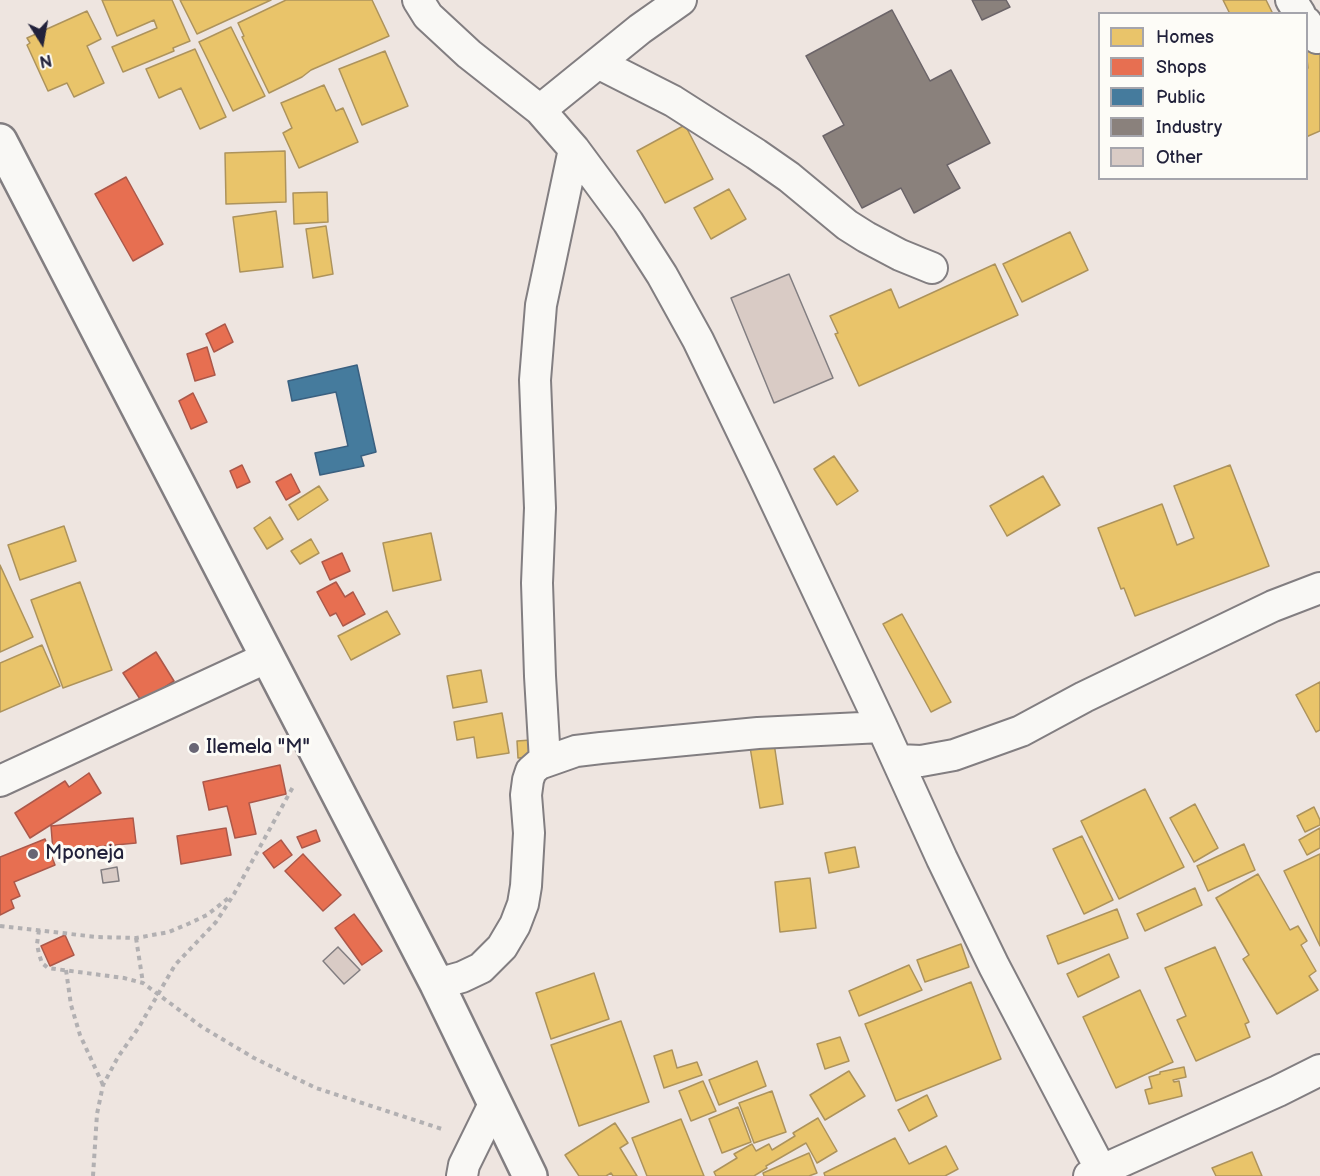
<!DOCTYPE html>
<html>
<head>
<meta charset="utf-8">
<style>
  body { margin:0 }
  #map { position:relative; width:1320px; height:1176px; overflow:hidden; background:#eee5e0; font-family:"Balsamiq Sans",sans-serif }
  canvas { display:block }
  .legend { position:absolute; left:1098px; top:12px; width:210px; height:168px; box-sizing:border-box; background:#fdfcf7; border:2px solid #a5a5ac; margin:0; padding:8px 10px; list-style:none; font-size:18px; color:#22223b }
  .legend li { display:flex; align-items:center; gap:12px; height:30px }
  .legend b { width:30px; border:2px solid #a5a5ac }
  .north { position:absolute; left:12px; top:12px; width:60px; height:60px; -webkit-text-stroke:4px #fdfcf7; paint-order:stroke; rotate:169deg; font-size:16px; font-weight:700; line-height:24px; text-align:center; color:#22223b }
  .north::after { content:''; display:block; margin:auto; width:21px; height:27px; background:#22223b; clip-path:polygon(50% 0,100% 100%,50% 72%,0 100%) }
</style>
</head>
<body>
<div id="map">
<canvas width="1320" height="1176"></canvas>
<ul class="legend">
<li><b style="height:16px;background:#e9c46a"></b>Homes</li>
<li><b style="height:16px;background:#e76f51"></b>Shops</li>
<li><b style="height:16px;background:#457b9d"></b>Public</li>
<li><b style="height:16px;background:#8a817c"></b>Industry</li>
<li><b style="height:16px;background:#d9cbc5"></b>Other</li>
</ul>
<div class="north">N</div>
</div>
<script>
const ctx = document.querySelector('canvas').getContext('2d');
ctx.lineJoin = 'round';
function paint(path, color) { ctx.fillStyle = color; ctx.fill(path, 'evenodd'); }
const shape = rows => new Path2D(rows.map(r => 'M' + r).join(''));
function stroke(path, color, width, dash) { ctx.strokeStyle = color; ctx.lineWidth = width; ctx.lineCap = dash ? 'butt' : 'round'; ctx.setLineDash(dash || []); ctx.stroke(path); }
function label(font, color, halo, rows, align = 'center') {
  ctx.font = font + ' "Balsamiq Sans",sans-serif'; ctx.lineWidth = 6; ctx.setLineDash([]); ctx.textBaseline = 'middle'; ctx.strokeStyle = halo; ctx.fillStyle = color; for (const [text, x, y, turn = 0] of rows) {
    ctx.save(); ctx.translate(x, y); ctx.rotate((+turn || 0) * Math.PI / 180); ctx.textAlign = isNaN(turn) ? turn : align; if (halo) ctx.strokeText(text, 0, 0); ctx.fillText(text, 0, 0); ctx.restore();
  }
}
const homes = shape([
  [102,0,172,0,190,41,173,48,174,51,123,72,112,47,157,28,154,20,117,36,102,0],
  [180,0,271,0,197,34,180,0],
  [286,0,372,0,389,36,311,70,302,77,269,93,242,37,244,36,238,23,286,0],
  [1223,0,1266,0,1273,14,1230,14,1223,0],
  [87,11,101,39,87,46,104,83,74,97,67,83,48,91,27,45,30,43,27,38,87,11],
  [231,27,265,96,233,111,199,42,231,27],
  [1320,45,1320,131,1306,137,1306,69,1308,68,1306,51,1320,45],
  [195,49,226,117,200,129,181,88,159,98,146,69,195,49],
  [385,51,408,106,362,125,339,69,385,51],
  [324,85,336,111,343,108,358,142,299,168,283,133,292,128,281,103,324,85],
  [685,125,713,179,665,203,637,151,685,125],
  [285,151,286,202,226,204,225,153,285,151],
  [729,189,746,219,711,239,694,208,729,189],
  [327,192,328,222,294,224,293,193,327,192],
  [276,211,283,267,240,272,233,217,276,211],
  [326,226,333,274,313,278,306,229,326,226],
  [1070,232,1088,270,1022,302,1003,264,1070,232],
  [995,264,1018,315,859,386,835,334,838,333,830,316,891,289,899,308,995,264],
  [834,456,858,491,837,505,814,469,834,456],
  [1230,465,1269,566,1135,616,1124,588,1121,589,1098,528,1162,504,1177,545,1194,538,1174,486,1230,465],
  [1043,476,1060,505,1007,536,990,506,1043,476],
  [319,486,328,500,298,520,289,505,319,486],
  [270,517,283,539,267,549,254,528,270,517],
  [64,526,76,561,20,580,8,545,64,526],
  [431,533,441,580,393,591,383,543,431,533],
  [311,539,319,553,300,564,291,551,311,539],
  [0,565,33,637,0,652,0,565],
  [80,582,112,670,63,688,31,600,80,582],
  [387,611,400,634,351,660,338,636,387,611],
  [902,614,951,702,931,712,883,624,902,614],
  [42,645,60,686,0,712,0,663,42,645],
  [481,670,487,702,453,708,447,676,481,670],
  [1320,682,1320,730,1316,732,1296,695,1320,682],
  [502,713,509,753,477,758,474,737,457,740,454,722,502,713],
  [531,740,532,757,518,758,517,741,531,740],
  [774,743,783,804,760,808,750,747,774,743],
  [1145,789,1184,867,1119,899,1081,821,1145,789],
  [1195,804,1218,848,1194,862,1170,818,1195,804],
  [1314,807,1320,820,1320,825,1305,832,1297,816,1314,807],
  [1320,828,1320,848,1307,855,1299,840,1320,828],
  [1082,836,1113,900,1084,914,1053,849,1082,836],
  [1244,844,1255,870,1208,891,1197,866,1244,844],
  [855,847,859,867,829,873,825,853,855,847],
  [1320,854,1320,946,1284,871,1320,854],
  [1258,874,1290,930,1298,926,1307,941,1301,945,1316,971,1309,976,1318,990,1277,1014,1243,959,1249,955,1216,898,1258,874],
  [810,878,816,928,780,932,775,882,810,878],
  [1195,888,1202,905,1145,931,1137,914,1195,888],
  [1117,909,1128,938,1058,964,1047,936,1117,909],
  [961,944,969,967,925,982,917,960,961,944],
  [1215,947,1249,1022,1245,1024,1250,1037,1196,1061,1177,1020,1186,1016,1165,968,1215,947],
  [1109,954,1119,977,1078,997,1067,974,1109,954],
  [909,965,922,990,859,1016,849,991,909,965],
  [594,973,609,1019,551,1039,536,993,594,973],
  [971,982,1001,1059,896,1101,865,1024,971,982],
  [1140,990,1173,1062,1116,1088,1083,1017,1140,990],
  [621,1021,649,1102,579,1126,551,1045,621,1021],
  [840,1037,849,1061,825,1069,817,1044,840,1037],
  [672,1050,677,1068,697,1062,702,1075,664,1088,654,1056,672,1050],
  [757,1061,766,1086,719,1105,709,1080,757,1061],
  [1184,1067,1186,1077,1173,1080,1174,1082,1179,1081,1182,1096,1149,1104,1145,1090,1152,1088,1149,1077,1160,1074,1160,1072,1184,1067],
  [849,1071,865,1096,825,1120,810,1095,849,1071],
  [703,1081,716,1111,691,1121,679,1091,703,1081],
  [772,1091,786,1132,754,1143,739,1103,772,1091],
  [927,1095,937,1116,909,1131,898,1110,927,1095],
  [738,1107,751,1142,722,1153,709,1119,738,1107],
  [818,1118,837,1151,817,1163,806,1143,766,1166,767,1168,754,1176,716,1176,714,1172,737,1158,734,1154,752,1144,756,1151,769,1144,772,1150,795,1136,793,1133,818,1118],
  [681,1119,704,1176,647,1176,632,1138,681,1119],
  [615,1123,628,1143,620,1148,637,1176,613,1176,611,1173,606,1176,579,1176,565,1155,615,1123],
  [895,1138,909,1164,946,1146,958,1169,945,1176,825,1176,824,1173,895,1138],
  [1252,1152,1262,1176,1216,1176,1212,1168,1252,1152],
  [809,1153,817,1173,809,1176,764,1176,763,1173,809,1153]
]);
paint(homes, '#e9c46a');
stroke(homes, '#ad935c', 1.5);
const shops = shape([
  [126,177,163,244,133,261,95,194,126,177],
  [225,324,233,342,214,352,206,334,225,324],
  [207,347,215,375,195,381,187,354,207,347],
  [193,393,207,422,191,429,179,401,193,393],
  [242,465,250,482,237,488,230,471,242,465],
  [291,474,300,492,286,500,276,482,291,474],
  [342,553,350,571,330,580,322,562,342,553],
  [336,582,345,597,353,592,365,614,343,626,336,613,330,616,317,592,336,582],
  [156,652,174,681,142,702,123,673,156,652],
  [280,765,286,794,249,803,256,834,235,838,227,806,209,810,203,782,280,765],
  [89,773,101,793,30,838,15,813,65,781,69,787,89,773],
  [133,818,136,843,53,851,51,826,133,818],
  [226,828,231,855,181,864,177,836,226,828],
  [316,830,320,841,302,848,297,837,316,830],
  [45,839,55,865,14,882,20,896,11,900,14,908,0,915,0,857,45,839],
  [281,840,292,855,274,868,263,853,281,840],
  [303,854,341,895,323,911,285,871,303,854],
  [354,914,382,951,362,965,335,928,354,914],
  [65,935,74,955,50,966,41,946,65,935]
]);
paint(shops, '#e76f51');
stroke(shops, '#ac584a', 1.5);
const public = shape([
  [357,365,376,452,361,456,364,466,320,475,315,453,348,446,336,392,292,401,288,381,357,365]
]);
paint(public, '#457b9d');
stroke(public, '#3a6080', 1.5);
const industry = shape([
  [972,0,1006,0,1010,7,982,20,972,0],
  [892,10,930,81,951,70,990,143,947,165,960,188,914,213,901,188,862,208,823,136,844,125,806,56,892,10]
]);
paint(industry, '#8a817c');
stroke(industry, '#6b6468', 1.5);
const building = shape([
  [789,274,833,378,774,403,731,298,789,274],
  [117,867,119,881,103,883,101,870,117,867],
  [338,947,360,970,344,984,323,961,338,947]
]);
paint(building, '#d9cbc5');
stroke(building, '#827e81', 1.5);
const street = shape([
  [418,0,428,16,469,54,540,110,574,149,628,222,662,275,698,340,764,477,882,727,942,859,994,966,1101,1170],
  [1291,0,1300,14],
  [1306,22,1317,38],
  [598,63,673,101,756,154,789,177,847,225,866,237,900,255,932,268],
  [540,110,640,29,681,0],
  [898,760,921,761,954,755,1021,731,1084,697,1273,606,1320,588],
  [545,761,540,676,537,583,540,508,535,380,541,305,574,149],
  [0,781,268,657],
  [437,984,462,977,481,968,502,947,515,925,523,904,526,886,529,833,526,795,528,780,531,771,539,764,576,751,601,748,758,733,882,727],
  [462,1176,464,1165,494,1104],
  [1089,1176,1278,1091,1320,1070]
]);
const secondary = shape([
  [0,141,437,984,530,1176]
]);
stroke(street, '#827e81', 34);
stroke(secondary, '#827e81', 38);
stroke(shape([
  [0,926,97,937,136,938,169,932,188,924,207,915,231,896],
  [39,930,37,944,39,954,42,963,48,968,124,978,143,983,202,1027,254,1058,316,1088,445,1130],
  [136,938,143,983],
  [66,970,71,1005,80,1035,103,1085],
  [93,1176,97,1114,103,1085,118,1057,139,1027,175,965,216,922,234,894,294,785]
]), '#b2b0b2', 4, [4.5, 4.5]);
stroke(street, '#f9f8f5', 30);
stroke(secondary, '#f9f8f5', 33);
for (const [x, y, r, color] of [
  [194,748,6,"#696675"],
  [33,854,6,"#696675"]
]) { const dot = new Path2D(); dot.arc(x, y, r, 0, 2 * Math.PI); ctx.fillStyle = color; ctx.fill(dot); stroke(dot, '#fdfcf7', 2); }
label('20px', '#22223b', '#fdfcf7', [
  ["Ilemela \"M\"",206,748],
  ["Mponeja",45,854]
], 'left');
</script>
</body>
</html>
